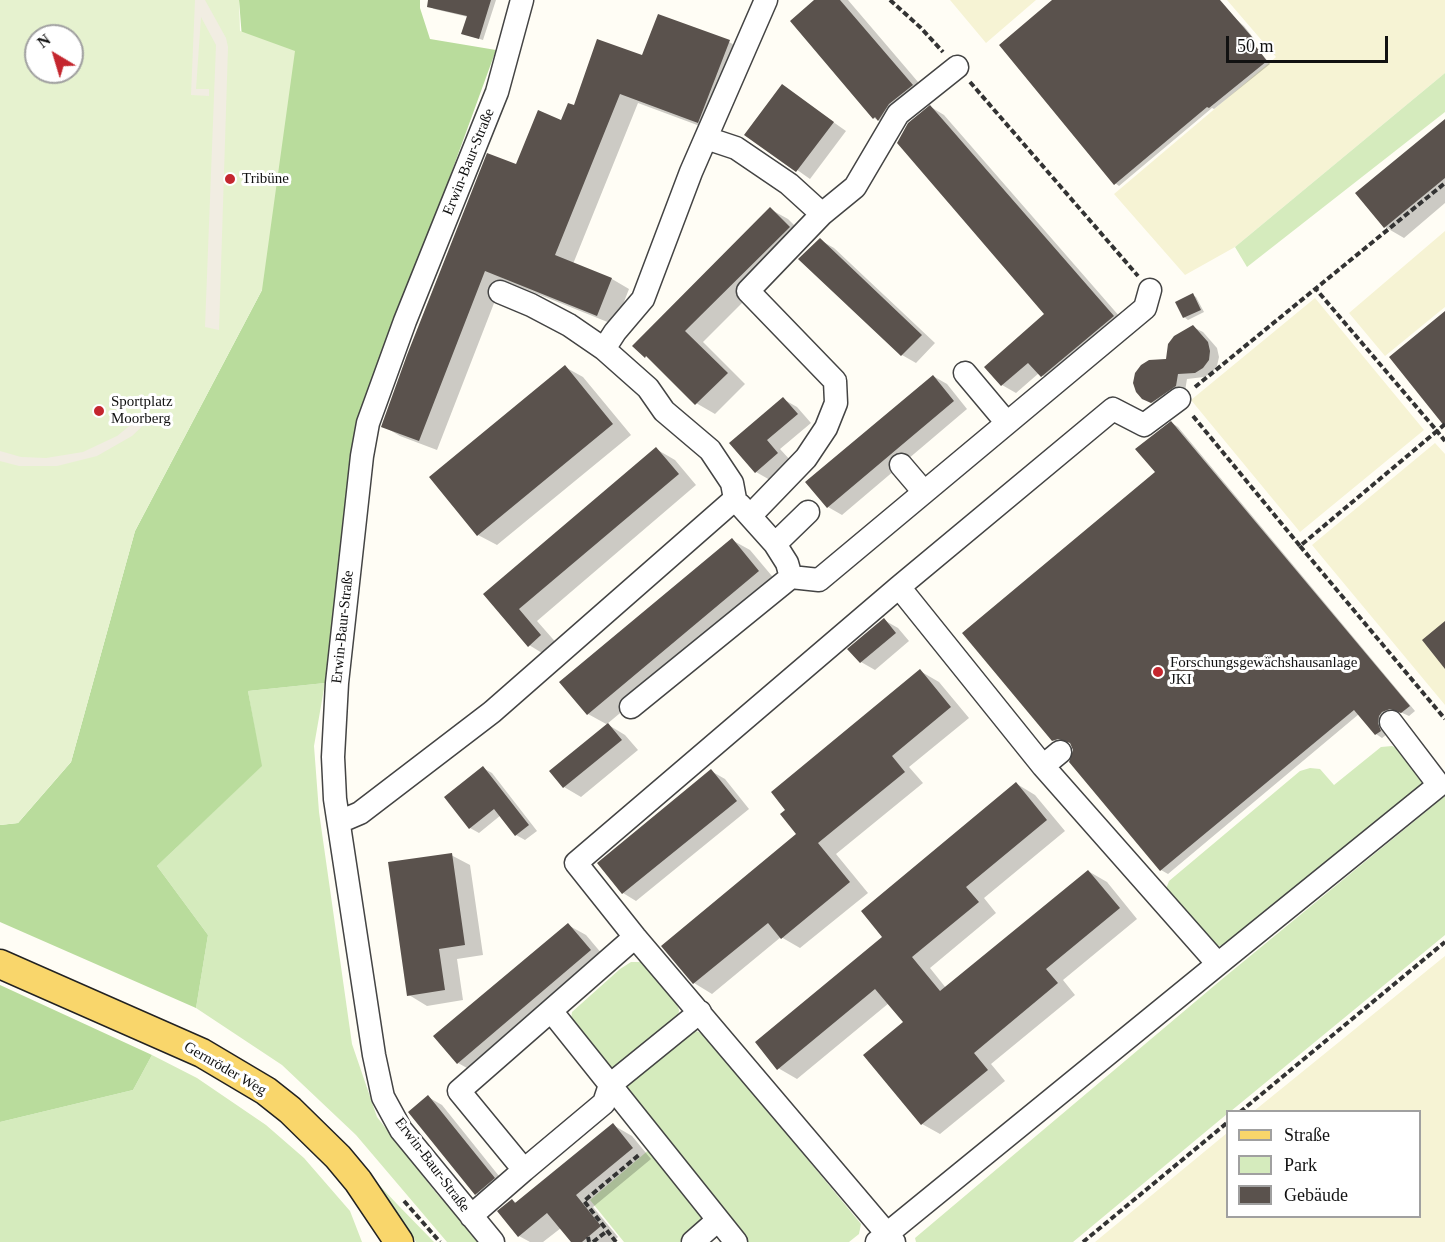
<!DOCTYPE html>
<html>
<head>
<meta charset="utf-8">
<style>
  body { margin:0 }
  #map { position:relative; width:1445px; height:1242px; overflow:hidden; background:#fffdf5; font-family:"Times New Roman",serif }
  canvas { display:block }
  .legend { position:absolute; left:1226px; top:1110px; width:195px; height:108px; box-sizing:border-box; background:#fff; border:2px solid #a0a0a0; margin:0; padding:8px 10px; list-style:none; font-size:18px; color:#111 }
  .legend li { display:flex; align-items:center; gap:12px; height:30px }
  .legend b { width:30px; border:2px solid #a0a0a0 }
  .north { position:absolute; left:24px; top:24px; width:60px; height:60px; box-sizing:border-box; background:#fff; border:2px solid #a0a0a0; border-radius:50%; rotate:322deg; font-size:16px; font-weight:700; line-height:24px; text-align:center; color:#111 }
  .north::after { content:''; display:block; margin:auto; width:21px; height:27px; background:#c4262e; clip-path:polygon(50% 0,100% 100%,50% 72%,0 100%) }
  .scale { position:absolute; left:1226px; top:36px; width:162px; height:27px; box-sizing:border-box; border:3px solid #111; border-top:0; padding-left:8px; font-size:18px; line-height:21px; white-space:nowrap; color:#111; -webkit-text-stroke:4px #fff; paint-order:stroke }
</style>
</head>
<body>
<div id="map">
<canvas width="1445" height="1242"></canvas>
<ul class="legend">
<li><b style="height:8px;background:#f9d66b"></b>Straße</li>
<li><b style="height:16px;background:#d5ebbd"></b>Park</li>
<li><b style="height:16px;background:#5a524d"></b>Gebäude</li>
</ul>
<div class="north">N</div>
<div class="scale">50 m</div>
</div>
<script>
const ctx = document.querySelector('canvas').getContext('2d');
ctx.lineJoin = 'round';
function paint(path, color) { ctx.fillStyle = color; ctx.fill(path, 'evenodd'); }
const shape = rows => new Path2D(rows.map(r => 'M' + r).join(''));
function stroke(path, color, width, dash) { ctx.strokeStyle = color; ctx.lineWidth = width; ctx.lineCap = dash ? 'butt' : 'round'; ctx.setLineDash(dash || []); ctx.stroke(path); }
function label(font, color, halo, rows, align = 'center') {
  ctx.font = font + ' "Times New Roman",serif'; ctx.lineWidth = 6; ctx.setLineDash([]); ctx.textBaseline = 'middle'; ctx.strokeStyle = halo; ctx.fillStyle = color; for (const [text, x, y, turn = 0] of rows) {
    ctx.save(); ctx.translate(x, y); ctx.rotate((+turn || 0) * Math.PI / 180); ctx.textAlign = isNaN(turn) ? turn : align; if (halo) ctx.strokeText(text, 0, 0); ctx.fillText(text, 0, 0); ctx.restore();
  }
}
paint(shape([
  [950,0,1036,0,986,43],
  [1227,0,1445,0,1445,73,1235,247,1185,275,1114,194,1276,57],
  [1445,231,1445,307,1385,356,1349,313],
  [1315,298,1424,430,1300,532,1191,400],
  [1435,443,1445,454,1445,705,1312,545],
  [1445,956,1445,1242,1095,1242,1227,1133,1228,1216,1420,1216,1420,1112,1254,1111]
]), '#f6f3d4');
paint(shape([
  [1445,73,1445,112,1247,267,1235,247],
  [325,683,314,746,319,812,352,1044,377,1117,437,1194,482,1242,447,1242,356,1135,282,1065,196,1008,208,935,157,866,261,766,248,691],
  [1392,746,1401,750,1424,779,1423,786,1231,943,1219,946,1210,941,1166,889,1169,881,1300,771,1310,768,1320,769,1334,785,1381,747],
  [1445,796,1445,935,1231,1111,1228,1112,1227,1114,1073,1242,916,1242,915,1238,1221,980],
  [631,962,641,962,675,999,679,1010,678,1018,616,1068,608,1066,571,1019,572,1012,620,969],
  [694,1030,705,1035,861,1224,859,1234,849,1242,746,1242,626,1094,625,1082],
  [152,1055,197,1078,266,1125,304,1158,350,1211,362,1242,0,1242,0,1122,133,1090],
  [651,1148,704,1219,697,1229,680,1242,624,1242,590,1200],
  [366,1171,397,1204,434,1242,416,1242,395,1210]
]), '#d5ebbd');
paint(shape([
  [239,0,420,0,420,8,430,39,496,50,354,440,325,683,248,691,262,766,157,866,208,935,196,1008,0,922,0,825,18,823,71,762,135,531,262,290],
  [0,985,152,1055,133,1090,0,1122]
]), '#b9dc9c');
paint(shape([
  [0,0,239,0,240,31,295,51,262,290,135,531,71,762,18,823,0,825],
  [36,36,72,36,72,72,36,72]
]), '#e6f2cf');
paint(shape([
  [195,0,205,0,226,38,228,47,219,330,205,327,216,45,201,17,196,89,209,89,209,96,191,95],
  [143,415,152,417,132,436,97,456,57,466,19,466,0,461,0,451,21,457,46,458,83,452,117,436]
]), '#f1ede2');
paint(shape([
  [431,0,496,0,483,40,467,35,468,17,434,9,430,6],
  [817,0,848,0,930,96,893,128,874,118,792,21],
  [1055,0,1213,0,1244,26,1255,40,1252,42,1270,64,1214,109,1212,108,1119,186,1115,183],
  [659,16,729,42,747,52,716,132,638,103,573,264,612,279,629,289,615,325,503,280,437,450,400,436,383,426,517,166,575,107,643,57],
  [782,86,846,131,810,179,746,134],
  [931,107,944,115,1127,325,1056,384,1039,373,1016,393,1002,385,1046,314],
  [1445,121,1445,203,1404,238,1385,227],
  [770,209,788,219,808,239,796,249,703,342,745,384,715,414,696,403,654,361,634,346],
  [820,240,834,248,935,343,916,363,902,355,800,259],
  [1192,295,1196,297,1204,312,1188,320,1184,317],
  [1193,327,1203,332,1217,348,1219,357,1217,366,1212,373,1204,377,1187,379,1185,391,1161,407,1143,398,1167,361],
  [565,367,583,377,631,435,497,545,478,535],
  [933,376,947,384,967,409,842,515,828,507],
  [783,399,797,407,811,423,780,449,791,461,770,480,756,472,732,443],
  [1172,423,1178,427,1415,711,1409,716,1398,711,1389,715,1386,735,1382,738,1376,734,1359,714,1168,874,1161,870,1071,762,1075,750,1072,743,1066,741,1060,744,1053,740,1157,472],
  [656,449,675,460,696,485,537,621,559,646,547,656,529,645,486,594],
  [732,540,750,550,777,582,607,724,625,735,638,750,581,797,564,787,608,725,588,714],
  [884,620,898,628,909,641,875,670,861,662],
  [920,671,939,682,969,718,909,767,923,783,836,854,868,893,800,948,781,937,712,994,694,983,663,947,798,835,787,810],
  [483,768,492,773,537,831,525,840,516,835,501,815,479,833,470,828],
  [711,771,725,779,749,809,636,901,623,893],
  [1017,784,1035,795,1065,831,984,898,996,913,930,968,946,988,1088,871,1107,882,1137,919,1063,980,1075,995,991,1064,1005,1081,940,1134,922,1124,905,1023,889,1003,797,1079,778,1068,885,937],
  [451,855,470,865,483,955,457,959,463,1000,427,1006,409,995],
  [568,925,586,935,608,961,476,1073,458,1063],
  [428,1097,442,1105,507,1186,490,1201,476,1193],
  [613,1125,632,1136,651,1159,593,1207,618,1237,613,1242,573,1242,561,1228,543,1242,530,1242,519,1236,512,1200,517,1203]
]), '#0003');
paint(shape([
  [428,0,491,0,479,39,461,34,467,16,427,7],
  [814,0,840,0,913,85,889,104,878,121,875,117,873,119,790,21],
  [1052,0,1220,0,1252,37,1250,39,1267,61,1209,108,1207,107,1114,185,999,45],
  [658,14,730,40,698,123,620,94,555,255,612,278,597,316,485,271,419,441,381,427,407,355,487,153,516,164,538,110,561,120,568,103,574,105,597,39,642,55],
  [782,84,834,122,796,172,744,135],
  [930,105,1114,316,1041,377,1028,363,1001,386,984,367,1044,314,897,143,908,123],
  [1445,119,1445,178,1384,228,1355,193],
  [770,207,790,227,685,331,728,373,695,405,646,356,645,358,632,346],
  [820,238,922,335,901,356,798,259],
  [1193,293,1201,310,1183,318,1175,302],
  [1445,311,1445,427,1389,357],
  [1193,325,1208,342,1210,351,1209,360,1203,368,1195,373,1178,374,1176,386,1151,403,1142,399,1136,392,1133,383,1135,373,1141,365,1149,360,1166,359,1168,344,1174,336],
  [565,365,613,424,477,536,429,477],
  [933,375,954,401,827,508,805,482],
  [783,397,798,414,767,440,778,453,755,473,729,443],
  [1171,421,1410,706,1401,713,1390,709,1382,712,1379,716,1378,723,1381,731,1375,735,1354,710,1160,871,1069,762,1073,750,1070,743,1058,739,1052,741,962,633,1155,472,1135,449],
  [656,447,679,474,519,609,541,635,528,647,483,594],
  [732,538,759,571,587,715,559,682],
  [884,618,896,633,860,663,847,649],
  [1445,621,1445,669,1422,640],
  [920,669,951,707,892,756,905,772,818,843,850,882,781,939,768,923,693,984,661,946,796,834,780,814,785,810,771,792],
  [608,723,622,740,563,788,549,771],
  [483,766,529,825,515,836,494,809,469,829,444,797],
  [711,769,737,801,622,894,597,863],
  [1016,782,1047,820,966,887,979,902,912,957,940,991,1088,870,1120,908,1046,969,1058,983,974,1053,988,1070,921,1125,863,1055,903,1022,875,989,777,1070,755,1042,882,937,861,911],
  [452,853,465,945,439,949,445,990,407,996,388,862],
  [568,923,591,950,457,1064,433,1036],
  [428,1095,495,1178,475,1195,408,1112],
  [613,1123,633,1148,576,1195,601,1226,582,1242,571,1242,547,1213,518,1237,497,1211,512,1199,515,1203]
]), '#5a524d');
const minor = shape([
  [706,138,736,148,789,184,822,214,748,291,835,381,836,403,826,428,806,458,750,516],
  [822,214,855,187,898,114,957,67],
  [500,292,531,305,569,325,604,349,615,332,643,299,691,172,766,0],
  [965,373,1007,423],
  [901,465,924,492],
  [775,544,808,512],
  [791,577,819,580,1145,308,1150,290],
  [899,587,1043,766,1060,752],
  [631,707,791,577,787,563,775,544,740,505],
  [1043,766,1218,964,1439,785,1391,722],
  [339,822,360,813,492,712,735,499,732,483,710,450,664,411,648,388,604,349],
  [552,1012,736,1242],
  [524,1170,604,1103,610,1085,700,1012],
  [471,1216,524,1170,459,1091,635,937],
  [493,1242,401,1130,383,1097,374,1055,335,799,333,757,337,683,362,456,368,423,405,321,497,92,522,0],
  [693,1242,718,1220],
  [877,1242,1218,964],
  [894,1242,635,937,576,863,899,587,1113,409,1144,425,1179,399]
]);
const major = shape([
  [0,964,202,1053,266,1091,290,1110,338,1157,358,1181,399,1242]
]);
stroke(minor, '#444', 25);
stroke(major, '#222', 31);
stroke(shape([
  [890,0,921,28,943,52],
  [970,82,1138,276],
  [1195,387,1445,183],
  [1193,416,1300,546,1437,431,1315,288],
  [1445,424,1437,431,1445,441],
  [1300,546,1445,719],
  [1240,1112,1445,942],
  [404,1201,440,1242],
  [588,1237,589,1242],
  [593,1242,607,1231],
  [616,1242,584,1201,640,1154],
  [1083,1242,1228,1122]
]), '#333', 4, [6, 3]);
stroke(minor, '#fff', 22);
stroke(major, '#f9d66b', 28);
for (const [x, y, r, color] of [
  [230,179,6,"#c4262e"],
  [99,411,6,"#c4262e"],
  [1158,672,6,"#c4262e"]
]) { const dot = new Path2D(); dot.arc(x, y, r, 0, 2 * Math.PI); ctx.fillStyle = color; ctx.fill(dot); stroke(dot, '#fff', 2); }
label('15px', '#111', '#fff', [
  ["Erwin-Baur-Straße",469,162,-68],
  ["Erwin-Baur-Straße",343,627,-84],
  ["Gernröder Weg",225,1069,30],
  ["Erwin-Baur-Straße",432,1165,53]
]);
label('15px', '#111', '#fff', [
  ["Tribüne",242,179],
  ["Sportplatz",111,402],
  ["Moorberg",111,419],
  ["Forschungsgewächshausanlage",1170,663],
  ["JKI",1170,680]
], 'left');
</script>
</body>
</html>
